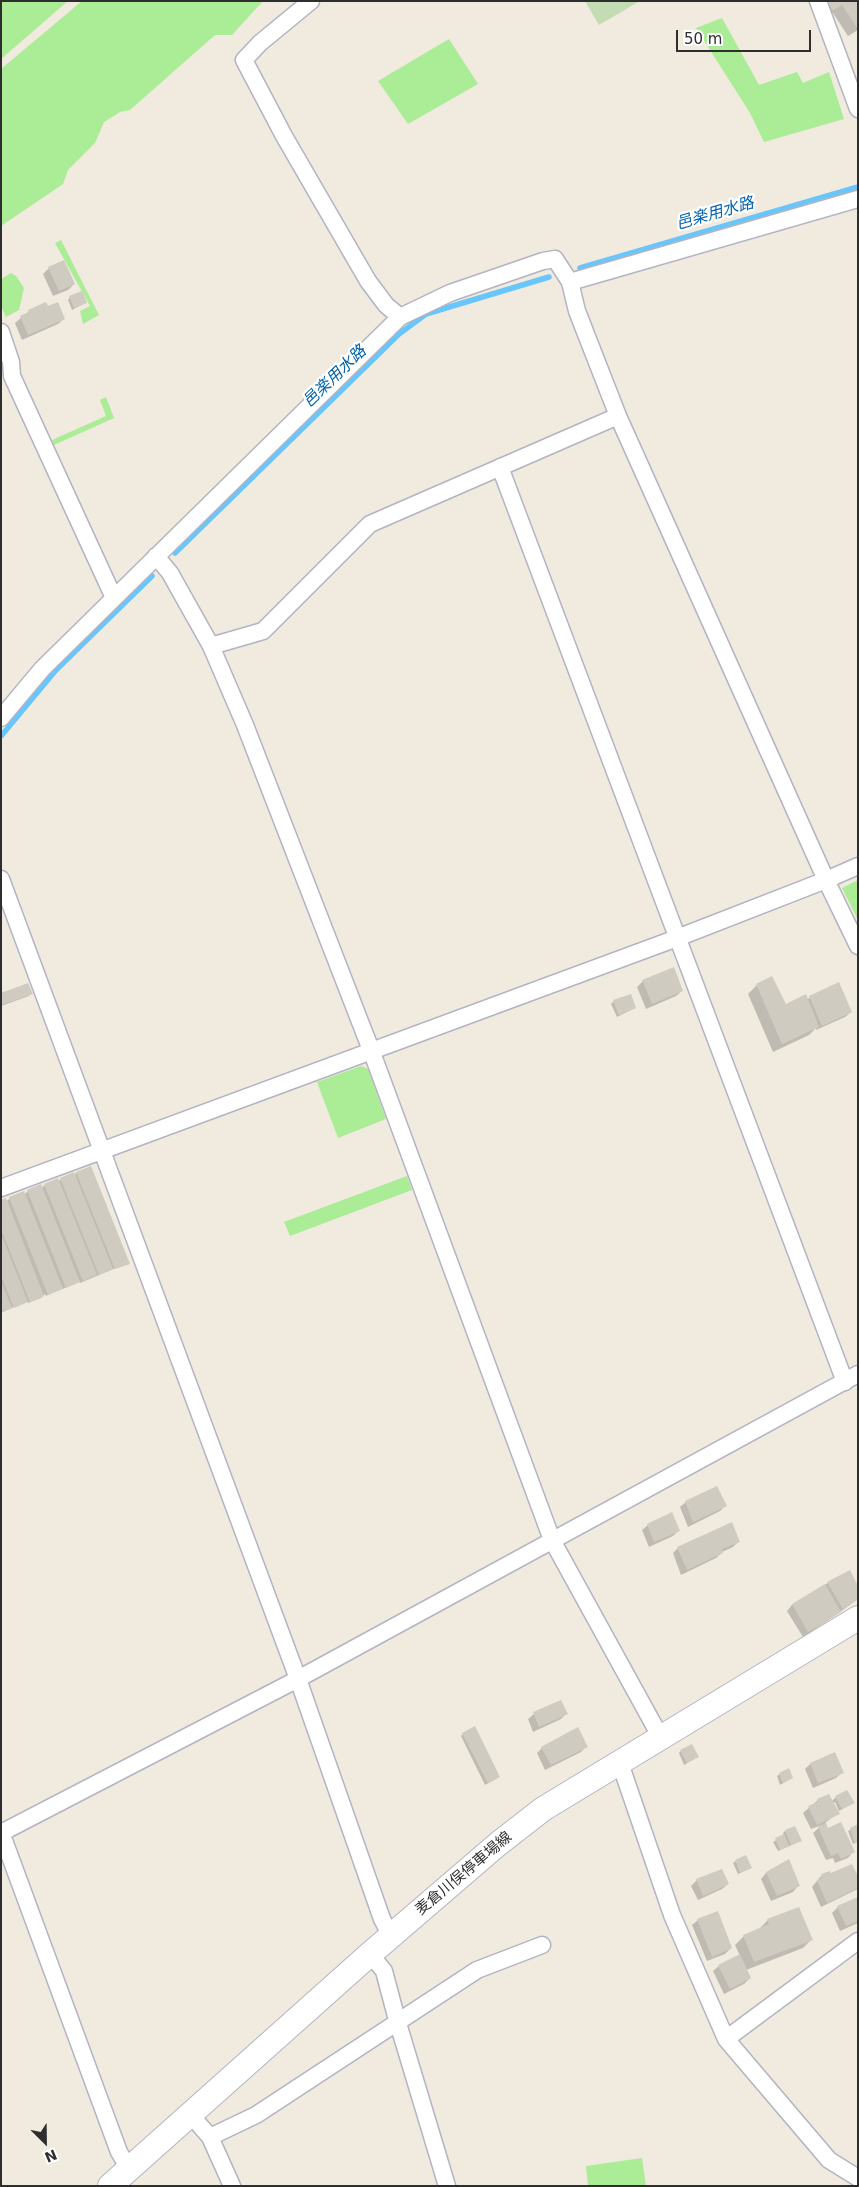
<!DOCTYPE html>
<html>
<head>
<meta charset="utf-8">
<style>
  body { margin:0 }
  #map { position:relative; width:859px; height:2187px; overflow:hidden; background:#f0eadf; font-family:"DejaVu Sans",sans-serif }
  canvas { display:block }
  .frame { position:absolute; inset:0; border:2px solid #2e2e2e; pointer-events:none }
  .north { position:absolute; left:20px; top:2117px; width:50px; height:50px; -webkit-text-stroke:4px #fff; paint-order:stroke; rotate:157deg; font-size:14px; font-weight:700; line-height:20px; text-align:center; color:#2e2e2e }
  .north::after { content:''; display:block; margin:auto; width:18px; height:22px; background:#2e2e2e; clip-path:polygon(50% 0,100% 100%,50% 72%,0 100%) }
  .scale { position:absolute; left:676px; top:30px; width:135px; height:22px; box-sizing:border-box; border:2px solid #2e2e2e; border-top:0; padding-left:6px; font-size:15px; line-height:18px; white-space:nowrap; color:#2e2e2e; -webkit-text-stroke:4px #fff; paint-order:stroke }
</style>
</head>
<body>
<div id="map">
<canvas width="859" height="2187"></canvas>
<div class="frame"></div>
<div class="north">N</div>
<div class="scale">50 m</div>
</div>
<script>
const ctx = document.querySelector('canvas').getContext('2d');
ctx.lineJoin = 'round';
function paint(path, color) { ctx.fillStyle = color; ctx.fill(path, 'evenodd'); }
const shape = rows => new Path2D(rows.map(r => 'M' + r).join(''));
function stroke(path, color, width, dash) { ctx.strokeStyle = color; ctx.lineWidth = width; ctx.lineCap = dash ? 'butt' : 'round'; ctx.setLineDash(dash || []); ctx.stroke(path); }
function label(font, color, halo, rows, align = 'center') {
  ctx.font = font + ' "DejaVu Sans","Noto Sans JP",sans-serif'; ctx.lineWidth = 4.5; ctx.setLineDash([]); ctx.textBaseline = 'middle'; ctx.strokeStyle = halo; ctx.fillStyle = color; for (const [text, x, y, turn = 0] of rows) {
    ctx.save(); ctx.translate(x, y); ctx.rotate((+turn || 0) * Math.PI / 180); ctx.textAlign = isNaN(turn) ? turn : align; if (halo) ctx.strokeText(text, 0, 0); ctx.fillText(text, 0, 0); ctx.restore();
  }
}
paint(shape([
  [1,1,68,1,1,59],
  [82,1,263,1,232,35,215,35,130,110,120,112,104,122,95,143,68,170,63,184,1,226,1,69],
  [722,18,759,85,797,72,803,83,829,72,844,119,764,142,750,113,696,28],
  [449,39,478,84,408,124,378,81],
  [61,240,99,315,83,324,80,311,90,306,55,243],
  [11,273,16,276,24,288,19,310,6,317,1,306,1,279],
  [106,397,114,418,54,445,52,440,106,416,100,400],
  [858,880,858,920,842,888],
  [361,1066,368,1069,386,1119,338,1138,317,1082],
  [407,1176,412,1190,290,1236,284,1222],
  [642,2158,646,2186,588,2186,586,2166]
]), '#abec96');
paint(shape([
  [585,1,640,1,599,25]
]), '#c4dcb4');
paint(shape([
  [825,1,858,1,858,30,848,36,833,13,824,18],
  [64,261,74,284,68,290,53,296,43,274,49,268],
  [70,297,85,303,72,310,68,300],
  [48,308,64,319,58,324,22,340,15,323,29,311],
  [643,981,682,991,676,996,646,1009,637,987],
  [757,985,785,1005,807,1000,810,997,851,1012,845,1017,816,1030,816,1028,809,1035,773,1052,748,994],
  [31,993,29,996,1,1006,1,994],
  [614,1001,635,1008,617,1017,611,1004],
  [77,1173,128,1263,80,1283,79,1281,63,1289,62,1287,46,1296,45,1294,41,1298,28,1303,27,1301,1,1313,1,1201,6,1202,10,1198,24,1195,28,1191,41,1188,45,1185,58,1181],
  [686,1502,725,1506,720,1511,688,1527,680,1507],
  [648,1525,678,1531,673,1536,649,1547,642,1530],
  [739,1541,733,1547,722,1552,716,1558,681,1575,673,1553,678,1548],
  [828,1583,858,1589,858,1599,833,1617,803,1637,787,1611,792,1605],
  [534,1714,566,1714,561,1719,533,1732,528,1719],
  [463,1734,499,1776,496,1779,485,1785,461,1736],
  [586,1747,581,1752,545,1770,537,1753,542,1748],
  [681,1751,697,1757,684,1765,679,1753],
  [810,1764,842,1772,836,1778,813,1788,805,1769],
  [780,1774,792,1778,780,1785,777,1776],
  [836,1797,853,1803,839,1811,835,1802,833,1803,838,1813,825,1823,828,1829,853,1852,848,1858,835,1863,833,1858,826,1860,813,1833,822,1825,811,1829,803,1813,818,1800,832,1801],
  [858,1826,858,1842,853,1844,848,1831],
  [785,1831,801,1841,778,1851,773,1842,784,1836,783,1833],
  [736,1861,750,1868,738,1874,733,1863],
  [788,1861,798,1886,793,1892,771,1901,761,1879,766,1873],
  [830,1875,858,1879,858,1889,821,1907,812,1887,821,1876],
  [697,1880,728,1884,722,1889,698,1900,691,1886],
  [858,1899,858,1923,840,1931,832,1913,838,1907],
  [698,1920,731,1948,725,1954,707,1961,692,1925],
  [768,1920,811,1940,803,1948,746,1970,750,1978,744,1984,724,1994,713,1971,719,1966,740,1956,735,1945,744,1936,759,1929]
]), '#0003');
stroke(shape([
  [580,268,858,187],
  [175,553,399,334,426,314,549,277],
  [1,736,56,670,152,576]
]), '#68c6fc', 5.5);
paint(shape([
  [830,1,858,1,858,29,842,5,833,10,827,3],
  [64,260,75,284,59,291,48,267],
  [82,291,87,303,74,308,69,296],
  [46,302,48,306,58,302,65,319,28,335,20,316,29,312,28,310],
  [674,967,683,991,652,1004,642,980],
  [772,976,786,1004,806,994,819,1027,782,1044,756,984],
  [839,982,852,1012,822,1026,809,996],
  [28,983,33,994,1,1005,1,993],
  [631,994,636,1008,619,1015,613,1000],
  [91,1166,130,1264,115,1269,76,1172],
  [74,1172,113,1269,99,1275,60,1178],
  [58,1178,97,1275,83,1281,44,1184],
  [41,1184,80,1282,66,1288,27,1190],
  [24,1191,63,1289,48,1295,9,1197],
  [6,1198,44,1296,30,1302,1,1229,1,1200],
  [1,1234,28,1302,14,1308,1,1276],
  [1,1281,12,1308,1,1312],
  [717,1486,727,1506,693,1522,685,1501],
  [672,1512,680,1531,654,1542,647,1524],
  [732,1522,740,1542,722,1549,723,1553,687,1570,677,1547],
  [850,1570,858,1586,858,1599,843,1609,827,1582],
  [825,1584,841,1612,808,1632,792,1604],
  [561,1700,568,1714,539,1727,533,1712],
  [475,1726,500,1777,488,1783,462,1733],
  [578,1727,588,1747,551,1765,541,1747],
  [692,1744,699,1757,687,1763,680,1750],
  [835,1752,844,1773,818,1783,810,1763],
  [789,1768,793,1778,783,1783,779,1773],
  [847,1790,855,1803,842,1809,835,1796],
  [829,1794,840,1814,817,1825,808,1806,818,1802,817,1799],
  [841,1822,855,1852,841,1859,838,1853,831,1856,818,1827,826,1823,828,1828],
  [858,1824,858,1842,855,1843,850,1828],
  [795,1826,802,1841,791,1845,785,1830],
  [784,1834,789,1846,780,1850,775,1838],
  [746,1855,752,1868,740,1873,735,1860],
  [789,1859,800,1886,777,1896,766,1872],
  [852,1864,858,1876,858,1888,827,1903,817,1880,822,1878,821,1874,830,1871,831,1873],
  [722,1869,729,1884,703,1896,696,1879],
  [858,1897,858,1921,846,1926,837,1906],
  [799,1907,813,1940,754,1962,743,1935,769,1924,767,1919],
  [718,1911,732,1948,712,1957,697,1919],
  [740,1954,751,1978,730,1989,718,1965]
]), '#cfcbc0');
const minor = shape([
  [311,1,260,43,244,60,284,136,368,281,386,305,400,317],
  [818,1,858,109],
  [570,282,858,199],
  [1,332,11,362,12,376,114,598],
  [500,467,845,1382],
  [156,556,170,573,211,646,245,725,371,1050,552,1540,661,1738],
  [211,646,263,631,370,524,618,416],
  [1,718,42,669,400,317,450,293,543,261,555,259,570,282,577,311,618,416,826,880,858,946],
  [1,879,298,1679,382,1919,391,1936],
  [1,1188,677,938,826,880,858,866],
  [620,1763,672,1915,726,2039,829,2160,858,2178],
  [1,1832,119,2152,129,2169],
  [1,1833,298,1679,858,1374],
  [370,1954,384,1971,397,2020,447,2186],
  [726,2039,858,1941],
  [190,2114,210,2137,232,2186],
  [210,2137,256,2115,477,1970,542,1945]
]);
const secondary = shape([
  [110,2186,370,1954,498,1844,543,1809,858,1618]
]);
stroke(minor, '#b3b4c2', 19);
stroke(secondary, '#b3b4c2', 26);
stroke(minor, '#fff', 16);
stroke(secondary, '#fff', 24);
label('15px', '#2e2e2e', '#fff', [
  ["麦倉川俣停車場線",464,1874,-40]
]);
label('italic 16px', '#0062af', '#fff', [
  ["邑楽用水路",715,214,-16],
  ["邑楽用水路",335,377,-44]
]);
</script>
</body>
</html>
